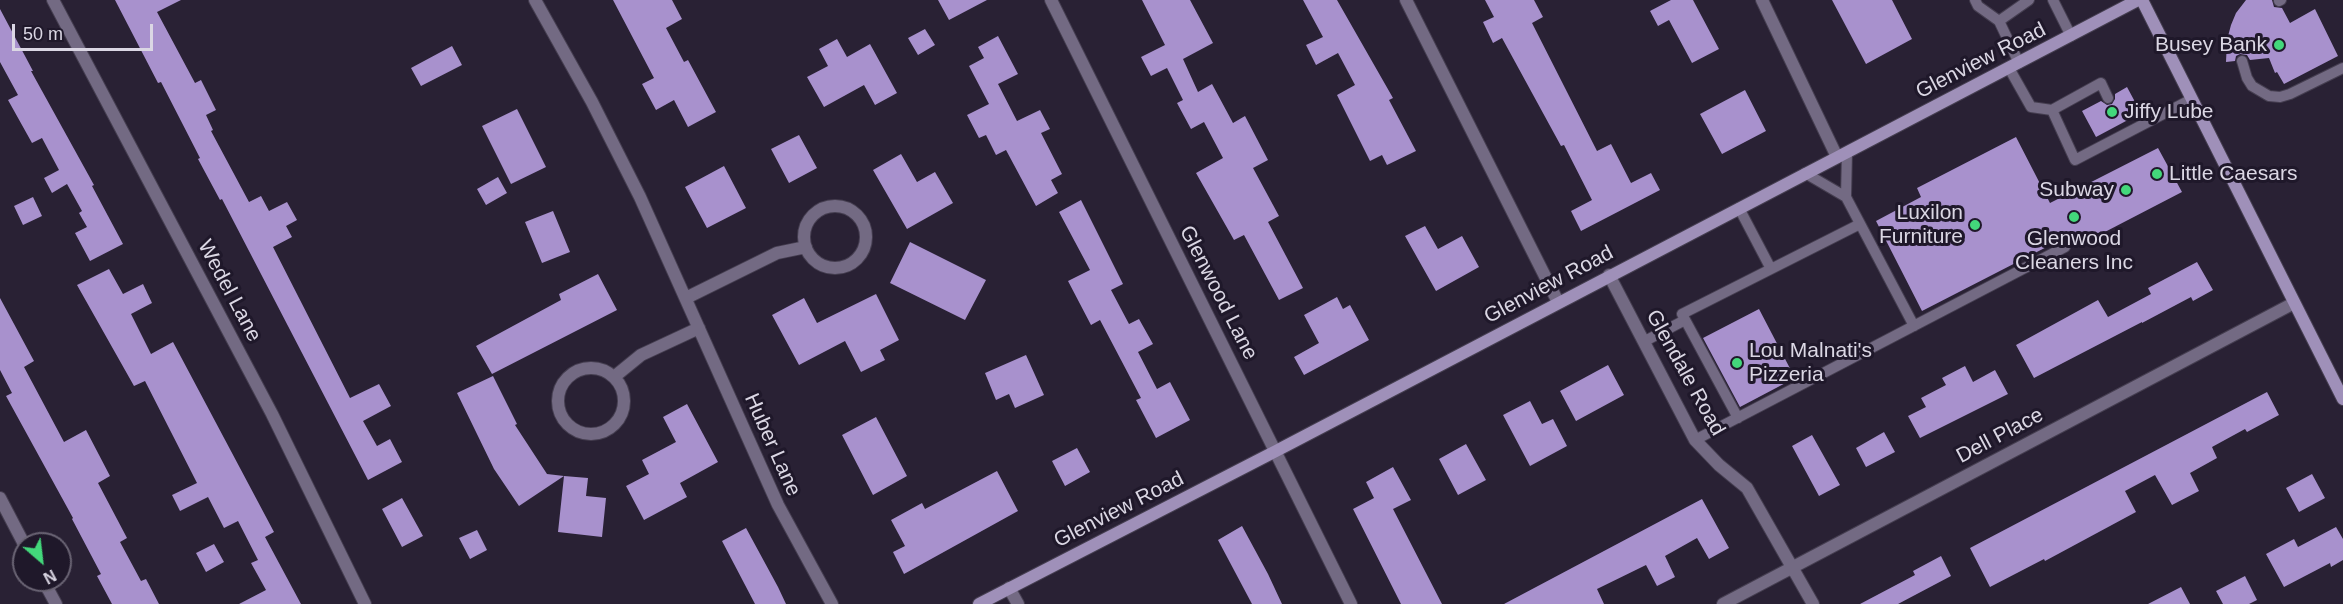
<!DOCTYPE html>
<html>
<head>
<meta charset="utf-8">
<style>
  body { margin:0 }
  #map { position:relative; width:2343px; height:604px; overflow:hidden; background:#292134; font-family:Arial,sans-serif }
  canvas { display:block }
  .north { position:absolute; left:12px; top:532px; width:60px; height:60px; box-sizing:border-box; background:#1f182a; border:2px solid #6a6474; border-radius:50%; rotate:152deg; font-size:16px; font-weight:700; line-height:24px; text-align:center; color:#dbd7e4 }
  .north::after { content:''; display:block; margin:auto; width:21px; height:27px; background:#43d77b; clip-path:polygon(50% 0,100% 100%,50% 72%,0 100%) }
  .scale { position:absolute; left:12px; top:24px; width:141px; height:27px; box-sizing:border-box; border:3px solid #dbd7e4; border-top:0; padding-left:8px; font-size:18px; line-height:21px; white-space:nowrap; color:#dbd7e4; -webkit-text-stroke:4px #1f182a; paint-order:stroke }
</style>
</head>
<body>
<div id="map">
<canvas width="2343" height="604"></canvas>
<div class="north">N</div>
<div class="scale">50 m</div>
</div>
<script>
const ctx = document.querySelector('canvas').getContext('2d');
ctx.lineJoin = 'round';
function paint(path, color) { ctx.fillStyle = color; ctx.fill(path, 'evenodd'); }
const shape = rows => new Path2D(rows.map(r => 'M' + r).join(''));
function stroke(path, color, width, dash) { ctx.strokeStyle = color; ctx.lineWidth = width; ctx.lineCap = dash ? 'butt' : 'round'; ctx.setLineDash(dash || []); ctx.stroke(path); }
function label(font, color, halo, rows, align = 'center') {
  ctx.font = font + ' Arial,sans-serif'; ctx.lineWidth = 6; ctx.setLineDash([]); ctx.textBaseline = 'middle'; ctx.strokeStyle = halo; ctx.fillStyle = color; for (const [text, x, y, turn = 0] of rows) {
    ctx.save(); ctx.translate(x, y); ctx.rotate((+turn || 0) * Math.PI / 180); ctx.textAlign = isNaN(turn) ? turn : align; if (halo) ctx.strokeText(text, 0, 0); ctx.fillText(text, 0, 0); ctx.restore();
  }
}
paint(shape([
  [115,0,181,0,157,12,195,83,201,80,216,110,206,115,213,130,211,131,249,202,261,196,269,211,287,202,297,220,286,226,292,237,273,247,350,398,379,384,391,406,363,421,377,446,390,439,402,462,368,480,222,199,220,200,198,159,200,158,161,82,158,83],
  [613,0,672,0,682,19,666,28,684,62,688,60,716,112,688,127,674,100,656,110,642,84,654,78],
  [938,0,987,0,949,20],
  [1142,0,1190,0,1213,43,1183,59,1198,92,1212,84,1233,123,1245,116,1268,160,1253,168,1279,216,1268,222,1303,288,1279,300,1244,235,1234,240,1196,173,1223,158,1204,122,1191,129,1177,103,1183,100,1167,68,1151,76,1141,57,1165,45],
  [1303,0,1337,0,1393,98,1389,100,1416,151,1387,165,1382,155,1370,161,1337,95,1355,85,1338,53,1316,65,1306,45,1323,37],
  [1485,0,1534,0,1543,17,1532,23,1597,151,1611,144,1631,183,1651,173,1660,190,1581,231,1571,211,1592,200,1564,145,1561,146,1502,38,1493,43,1483,22,1494,17],
  [1671,0,1693,0,1719,49,1692,63,1669,20,1658,26,1650,11],
  [1832,0,1892,0,1912,39,1866,64],
  [2246,0,2272,0,2274,7,2282,8,2290,23,2315,9,2338,56,2284,84,2277,72,2275,73,2269,58,2250,60,2247,55,2240,54,2236,56,2235,61,2226,62,2227,40,2231,25,2236,13],
  [0,9,33,71,31,71,94,185,92,186,123,244,90,261,75,233,87,227,79,213,82,211,67,184,52,193,44,178,59,170,42,138,32,143,8,100,18,95,0,62],
  [925,29,935,45,918,55,908,38],
  [998,36,1018,74,998,84,1017,121,1040,110,1050,129,1041,133,1062,174,1051,180,1058,193,1036,206,1006,150,996,155,986,135,979,138,967,115,989,104,969,66,984,58,978,47],
  [837,39,847,57,870,44,897,93,875,105,864,85,824,107,807,77,828,66,819,49],
  [452,46,462,65,421,86,411,68],
  [2127,87,2141,113,2096,137,2082,111,2101,101,2107,105,2112,104,2115,99,2115,94],
  [1745,90,1766,131,1722,154,1700,114],
  [517,109,546,167,511,184,482,126],
  [799,135,817,168,789,183,771,149],
  [2016,137,2050,203,2158,148,2182,192,2074,248,2068,236,1922,311,1876,221,1921,197,1917,188],
  [901,154,917,182,935,172,953,203,907,229,873,170],
  [724,166,746,208,707,228,685,187],
  [498,177,507,193,486,205,477,189],
  [33,197,42,216,23,225,14,206],
  [1081,200,1123,284,1111,290,1129,324,1139,319,1153,344,1138,352,1157,389,1170,382,1190,420,1156,438,1136,400,1141,398,1100,320,1091,325,1068,281,1090,270,1059,212],
  [553,211,570,252,542,263,525,222],
  [1425,226,1438,249,1462,236,1479,267,1436,291,1405,236],
  [910,242,986,280,965,320,890,283],
  [2197,262,2213,290,2193,301,2191,297,2142,323,2142,322,2034,378,2016,345,2098,300,2108,317,2151,294,2148,288],
  [109,269,123,294,143,284,152,303,131,314,151,354,173,342,274,532,265,537,301,604,239,604,266,590,251,563,258,560,238,521,224,528,208,497,180,511,172,495,197,483,145,381,134,386,77,285],
  [598,274,617,310,492,374,476,346,561,300,559,294],
  [876,294,899,340,880,350,885,360,861,372,845,341,799,365,772,315,804,298,817,323],
  [1337,297,1343,309,1350,305,1369,340,1304,375,1294,357,1319,343,1304,315],
  [0,298,34,361,24,367,64,442,86,430,110,476,98,483,127,538,120,542,141,581,146,579,159,604,112,604,97,576,101,574,72,519,73,518,6,396,12,393,0,370],
  [1759,309,1795,378,1740,407,1703,338],
  [1026,355,1044,395,1015,408,1009,394,996,400,985,373],
  [1608,365,1624,395,1576,421,1560,391],
  [1965,366,1973,382,1995,370,2008,394,1920,438,1908,416,1926,407,1921,398,1946,385,1942,378],
  [493,376,517,424,515,425,547,474,564,476,519,506,494,469,457,393],
  [2267,392,2279,415,2247,432,2245,429,2212,447,2217,458,2190,473,2199,491,2172,505,2155,475,2125,491,2136,512,2045,561,2044,559,1990,587,1970,548],
  [1530,401,1542,424,1553,419,1567,446,1530,466,1503,415],
  [687,404,718,462,680,483,687,497,644,520,626,486,649,474,642,460,676,442,663,417],
  [876,417,907,476,873,495,842,435],
  [1884,432,1895,452,1866,467,1856,448],
  [1812,435,1840,485,1819,496,1792,446],
  [1466,444,1486,480,1458,495,1439,459],
  [1077,448,1090,472,1065,486,1052,461],
  [1393,467,1411,500,1393,509,1442,604,1401,604,1353,509,1374,498,1366,482],
  [997,471,1018,511,904,574,893,552,905,546,891,520,922,503,925,509],
  [2312,474,2325,498,2299,512,2286,488],
  [564,476,588,478,586,496,606,498,602,537,558,532],
  [402,498,423,536,402,547,382,509],
  [1702,499,1729,548,1709,559,1697,538,1665,556,1675,577,1657,586,1646,565,1597,589,1604,604,1504,604],
  [1242,526,1268,574,1282,604,1252,604,1218,540],
  [2336,527,2343,539,2343,560,2331,567,2330,563,2284,587,2266,554,2294,539,2298,547],
  [746,528,778,587,786,604,755,604,722,541],
  [477,530,487,550,470,559,459,538],
  [214,544,224,562,206,572,196,553],
  [1941,556,1951,576,1898,604,1860,604,1915,575,1913,571],
  [2245,576,2257,600,2249,604,2223,604,2216,591],
  [2181,587,2190,604,2148,604]
]), '#a891cd');
const service = shape([
  [1975,0,1978,6,1999,21,2019,63],
  [2053,0,2071,36],
  [2279,1,2281,0],
  [1999,21,2029,0],
  [2242,61,2247,78,2252,86,2269,96,2280,97,2290,94,2343,68],
  [2009,68,2031,107,2052,110,2075,160,2192,99],
  [2052,110,2101,83,2108,98],
  [1847,152,1846,197,1914,326],
  [1805,173,1846,197],
  [1739,208,1771,269],
  [1645,341,1685,320],
  [1738,418,1682,314,1860,224],
  [1695,440,2065,247]
]);
const minor = shape([
  [53,0,272,414,365,604],
  [535,0,592,102,640,197,778,505,832,604],
  [1051,0,1351,604],
  [1406,0,1558,302],
  [1762,0,1837,157],
  '804 237a31 31 0 1 1 62 0a31 31 0 1 1-62 0Z',
  [1609,275,1695,440,1719,465,1747,488,1813,604],
  [686,298,777,253,806,247],
  '558 401a33 33 0 1 1 66 0a33 33 0 1 1-66 0Z',
  [614,377,641,355,699,328],
  [0,498,24,544],
  [43,580,56,604],
  [1009,588,1018,604],
  [1723,604,2294,303]
]);
const secondary = shape([
  [2142,0,2343,399],
  [979,604,1276,451,2138,0]
]);
stroke(service, '#453e50', 12);
stroke(minor, '#453e50', 14);
stroke(secondary, '#453e50', 14);
stroke(service, '#736a83', 10);
stroke(minor, '#736a83', 12);
stroke(secondary, '#9f90b9', 12);
for (const [x, y, r, color] of [
  [2279,45,6,"#43d77b"],
  [2112,112,6,"#43d77b"],
  [2157,174,6,"#43d77b"],
  [2126,190,6,"#43d77b"],
  [2074,217,6,"#43d77b"],
  [1975,225,6,"#43d77b"],
  [1737,363,6,"#43d77b"]
]) { const dot = new Path2D(); dot.arc(x, y, r, 0, 2 * Math.PI); ctx.fillStyle = color; ctx.fill(dot); stroke(dot, '#1f182a', 2); }
label('21px', '#dbd7e4', '#1f182a', [
  ["Busey Bank",2267,45],
  ["Jiffy Lube",2124,112,"left"],
  ["Little Caesars",2169,174,"left"],
  ["Subway",2114,190],
  ["Luxilon",1963,213],
  ["Furniture",1963,237],
  ["Glenwood",2074,239,"center"],
  ["Cleaners Inc",2074,263,"center"],
  ["Lou Malnati's",1749,351,"left"],
  ["Pizzeria",1749,375,"left"]
], 'right');
label('21px', '#dbd7e4', '#1f182a', [
  ["Glenview Road",1981,61,-27],
  ["Glenview Road",1549,285,-28],
  ["Wedel Lane",229,291,62],
  ["Glenwood Lane",1218,293,63],
  ["Glendale Road",1685,373,61],
  ["Dell Place",2000,436,-28],
  ["Huber Lane",772,445,66],
  ["Glenview Road",1119,510,-27]
]);
</script>
</body>
</html>
